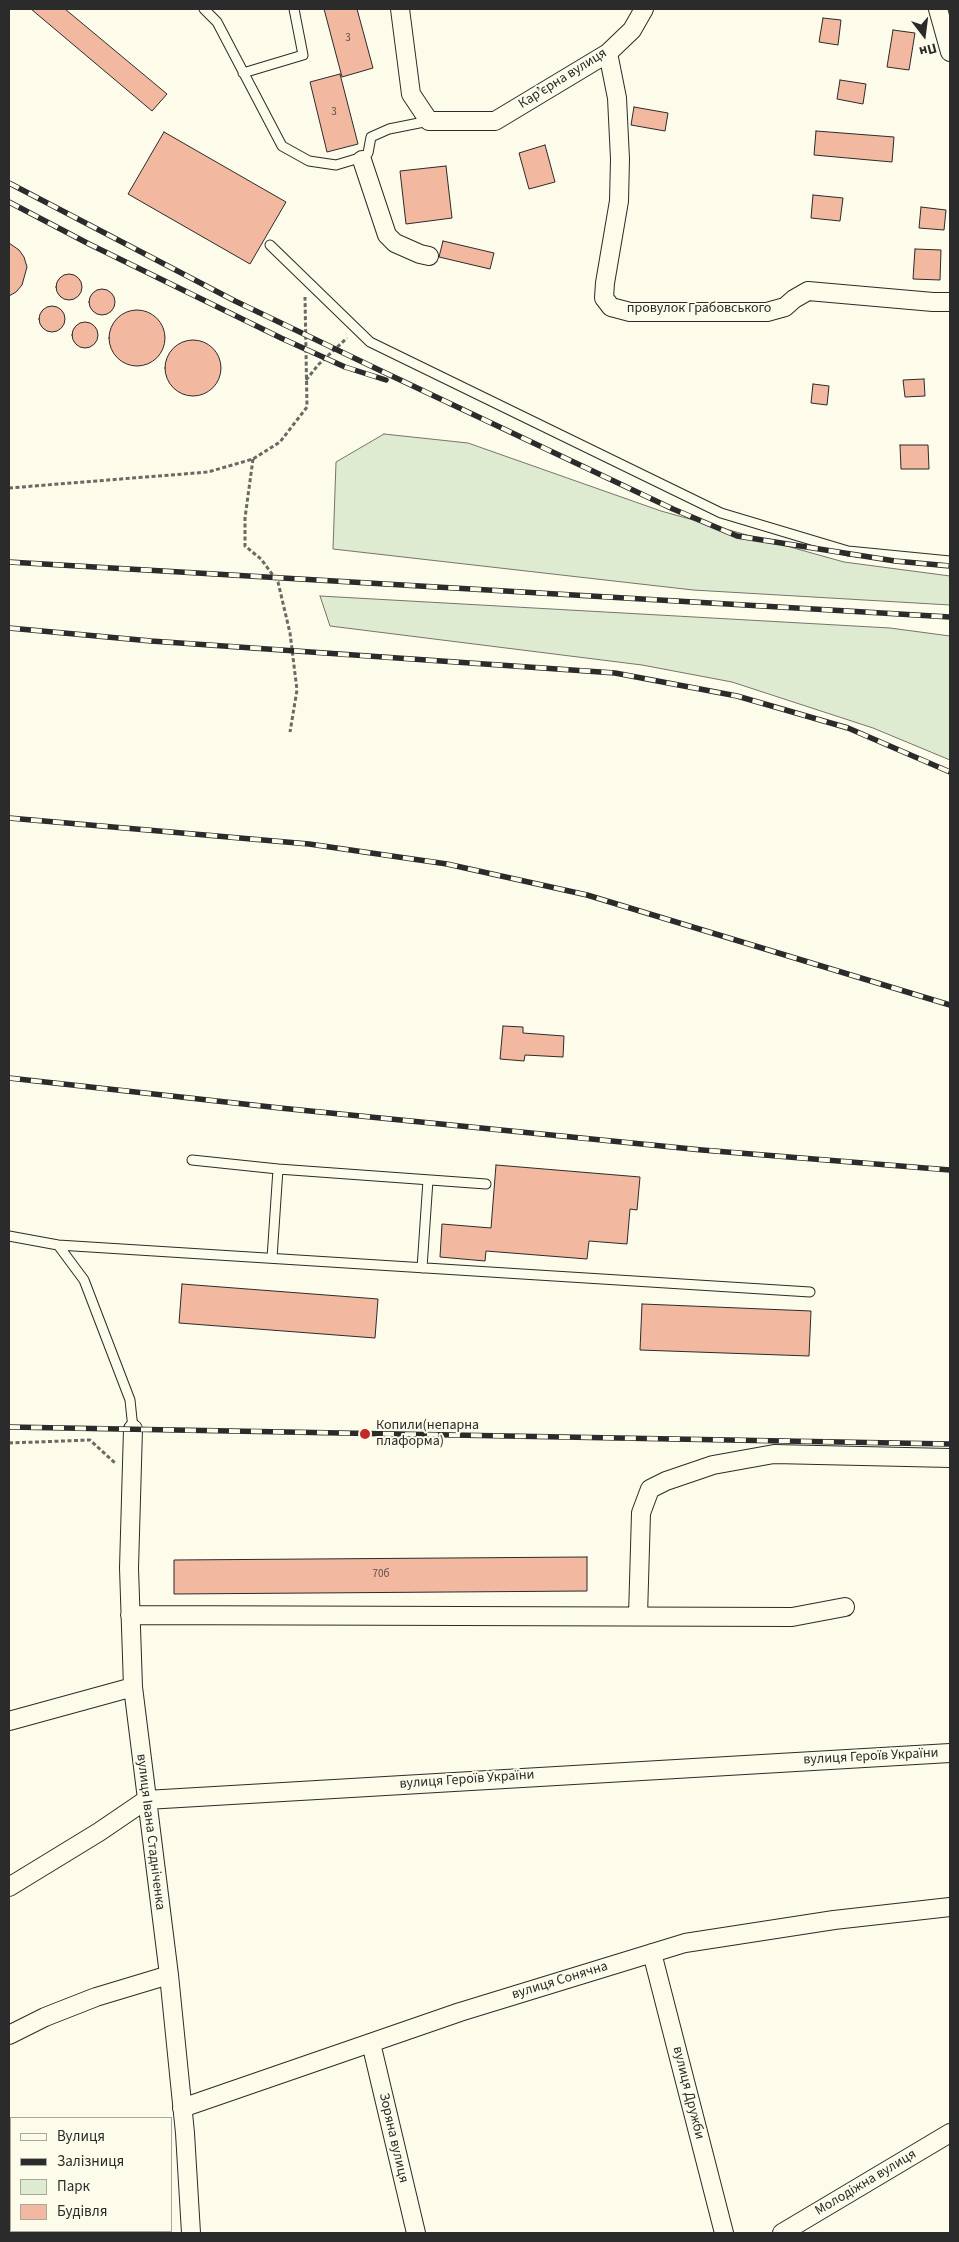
<!DOCTYPE html>
<html>
<head>
<meta charset="utf-8">
<style>
  body { margin:0 }
  #map { position:relative; width:959px; height:2242px; overflow:hidden; background:#fdfbea; font-family:"Source Sans 3",sans-serif }
  canvas { display:block }
  .frame { position:absolute; inset:0; border:10px solid #2b2b2b; pointer-events:none }
  .legend { position:absolute; left:10px; top:2117px; width:162px; height:115px; box-sizing:border-box; background:#fdfbea; border:1px solid #a9a89e; margin:0; padding:6px 9px; list-style:none; font-size:15px; color:#2b2b2b }
  .legend li { display:flex; align-items:center; gap:10px; height:25px }
  .legend b { width:25px; border:1px solid #a9a89e }
  .north { position:absolute; left:899px; top:10px; width:50px; height:50px; -webkit-text-stroke:4px #fdfbea; paint-order:stroke; rotate:165deg; font-size:14px; font-weight:700; line-height:20px; text-align:center; color:#2b2b2b }
  .north::after { content:''; display:block; margin:auto; width:18px; height:22px; background:#2b2b2b; clip-path:polygon(50% 0,100% 100%,50% 72%,0 100%) }
</style>
</head>
<body>
<div id="map">
<canvas width="959" height="2242"></canvas>
<div class="frame"></div>
<ul class="legend">
<li><b style="height:6px;background:#fdfbea"></b>Вулиця</li>
<li><b style="height:6px;background:#2b2b2b"></b>Залізниця</li>
<li><b style="height:14px;background:#deebd1"></b>Парк</li>
<li><b style="height:14px;background:#f2b8a0"></b>Будівля</li>
</ul>
<div class="north">Пн</div>
</div>
<script>
const ctx = document.querySelector('canvas').getContext('2d');
ctx.lineJoin = 'round';
function paint(path, color) { ctx.fillStyle = color; ctx.fill(path, 'evenodd'); }
const shape = rows => new Path2D(rows.map(r => 'M' + r).join(''));
function stroke(path, color, width, dash) { ctx.strokeStyle = color; ctx.lineWidth = width; ctx.lineCap = dash ? 'butt' : 'round'; ctx.setLineDash(dash || []); ctx.stroke(path); }
function label(font, color, halo, rows, align = 'center') {
  ctx.font = font + ' "Source Sans 3",sans-serif'; ctx.lineWidth = 4; ctx.setLineDash([]); ctx.textBaseline = 'middle'; ctx.strokeStyle = halo; ctx.fillStyle = color; for (const [text, x, y, turn = 0] of rows) {
    ctx.save(); ctx.translate(x, y); ctx.rotate((+turn || 0) * Math.PI / 180); ctx.textAlign = isNaN(turn) ? turn : align; if (halo) ctx.strokeText(text, 0, 0); ctx.fillText(text, 0, 0); ctx.restore();
  }
}
const green = shape([
  [384,434,468,443,661,511,844,562,950,576,950,605,693,590,333,549,336,462,384,434],
  [320,596,890,628,950,636,950,760,873,728,732,682,642,665,330,626,320,596]
]);
paint(green, '#deebd1');
stroke(green, '#74746e', 1);
const building = shape([
  [31,9,65,9,167,94,152,111,31,9],
  [324,9,357,9,373,68,342,77,324,9],
  [823,18,841,20,838,45,819,42,823,18],
  [893,30,915,33,909,70,887,67,893,30],
  [340,74,358,144,327,152,310,82,340,74],
  [840,80,866,84,863,104,837,99,840,80],
  [634,107,668,113,665,131,631,125,634,107],
  [816,131,894,137,892,162,814,155,816,131],
  [164,132,286,202,250,264,128,194,164,132],
  [545,145,555,182,529,189,519,153,545,145],
  [446,166,452,218,406,224,400,171,446,166],
  [813,195,843,198,840,221,811,218,813,195],
  [921,207,946,210,944,230,919,228,921,207],
  [443,241,494,253,490,269,439,257,443,241],
  [9,243,19,250,24,257,27,267,22,285,16,292,9,296,9,243],
  [915,249,941,250,940,280,913,279,915,249],
  '56 287a13 13 0 1 1 26 0a13 13 0 1 1-26 0Z',
  '89 302a13 13 0 1 1 26 0a13 13 0 1 1-26 0Z',
  '39 319a13 13 0 1 1 26 0a13 13 0 1 1-26 0Z',
  '109 338a28 28 0 1 1 56 0a28 28 0 1 1-56 0Z',
  '72 335a13 13 0 1 1 26 0a13 13 0 1 1-26 0Z',
  '165 368a28 28 0 1 1 56 0a28 28 0 1 1-56 0Z',
  [924,379,925,396,905,397,903,380,924,379],
  [813,384,829,386,827,405,811,403,813,384],
  [900,445,928,445,929,469,901,469,900,445],
  [503,1026,523,1027,523,1033,564,1036,563,1057,525,1055,524,1061,500,1059,503,1026],
  [496,1165,640,1177,637,1210,630,1209,627,1244,589,1241,587,1259,486,1251,485,1261,440,1257,442,1224,491,1228,496,1165],
  [182,1284,378,1299,375,1338,179,1323,182,1284],
  [642,1304,811,1311,809,1356,640,1350,642,1304],
  [587,1557,587,1591,174,1594,174,1560,587,1557]
]);
paint(building, '#f2b8a0');
stroke(building, '#2b2b2b', 1);
const service = shape([
  [204,9,217,22,282,146,309,161,336,165,356,159,362,160,368,153,371,137,389,129,429,121],
  [243,73,303,55,294,9],
  [270,245,370,342,721,513,848,551,950,561],
  [192,1160,278,1169,272,1258],
  [278,1169,486,1184],
  [9,1236,58,1245,84,1280,130,1400,133,1429],
  [58,1245,810,1292],
  [422,1268,428,1180]
]);
const minor = shape([
  [400,9,411,94,429,121,495,121,608,53,632,30,644,9],
  [938,9,950,52],
  [608,53,617,98,620,159,619,201,605,283,604,298,611,307,630,312,767,312,785,307,794,299,808,291,933,302,950,302],
  [362,160,387,235,395,243,420,254,429,256],
  [133,1429,129,1568,133,1687,169,1975,185,2133,191,2233],
  [130,1615,792,1617,845,1607],
  [638,1616,641,1513,650,1489,666,1481,713,1465,774,1454,950,1458],
  [9,1721,133,1687],
  [9,1887,99,1832,146,1800,950,1753],
  [652,1953,724,2233],
  [9,2035,45,2017,96,1997,169,1975],
  [371,2043,416,2233],
  [182,2108,460,2012,685,1943,834,1920,950,1907],
  [9,2187,11,2186],
  [782,2233,950,2133]
]);
stroke(service, '#2b2b2b', 11);
stroke(minor, '#2b2b2b', 20);
stroke(shape([
  [306,380,319,364,347,338],
  [253,459,245,518,245,546,261,559,278,582,290,633,297,690,290,732],
  [9,488,208,472,253,459,280,442,307,407,305,297],
  [9,1443,90,1440,115,1463]
]), '#6a6964', 3, [4, 2.5]);
stroke(service, '#fdfbea', 9);
stroke(minor, '#fdfbea', 18);
const rail = shape([
  [9,183,235,301,375,368,673,509,737,536,895,561,950,566],
  [9,202,89,244,281,338,345,367,386,380],
  [9,562,950,617],
  [9,628,151,641,615,673,737,696,848,728,950,772],
  [9,818,309,844,447,864,587,895,950,1005],
  [9,1078,280,1108,702,1150,950,1170],
  [9,1427,950,1444]
]);
stroke(rail, '#2b2b2b', 5.5);
stroke(rail, '#fdfbea', 4, [11]);
for (const [x, y, r, color] of [
  [365,1434,6,"#c62828"]
]) { const dot = new Path2D(); dot.arc(x, y, r, 0, 2 * Math.PI); ctx.fillStyle = color; ctx.fill(dot); stroke(dot, '#fdfbea', 2); }
label('11px', '#5d4e48', null, [
  ["3",348,39],
  ["3",334,113],
  ["70б",381,1575]
]);
label('14px', '#2b2b2b', '#fdfbea', [
  ["Карʼєрна вулиця",563,79,-32],
  ["провулок Грабовського",699,309],
  ["вулиця Героїв України",871,1757,-3],
  ["вулиця Героїв України",467,1780,-4],
  ["вулиця Івана Стадніченка",150,1832,83],
  ["вулиця Сонячна",560,1981,-17],
  ["вулиця Дружби",688,2093,76],
  ["Зоряна вулиця",393,2138,77],
  ["Молодіжна вулиця",866,2183,-31]
]);
label('14px', '#2b2b2b', '#fdfbea', [
  ["Копили(непарна",376,1426],
  ["плаформа)",376,1442]
], 'left');
</script>
</body>
</html>
